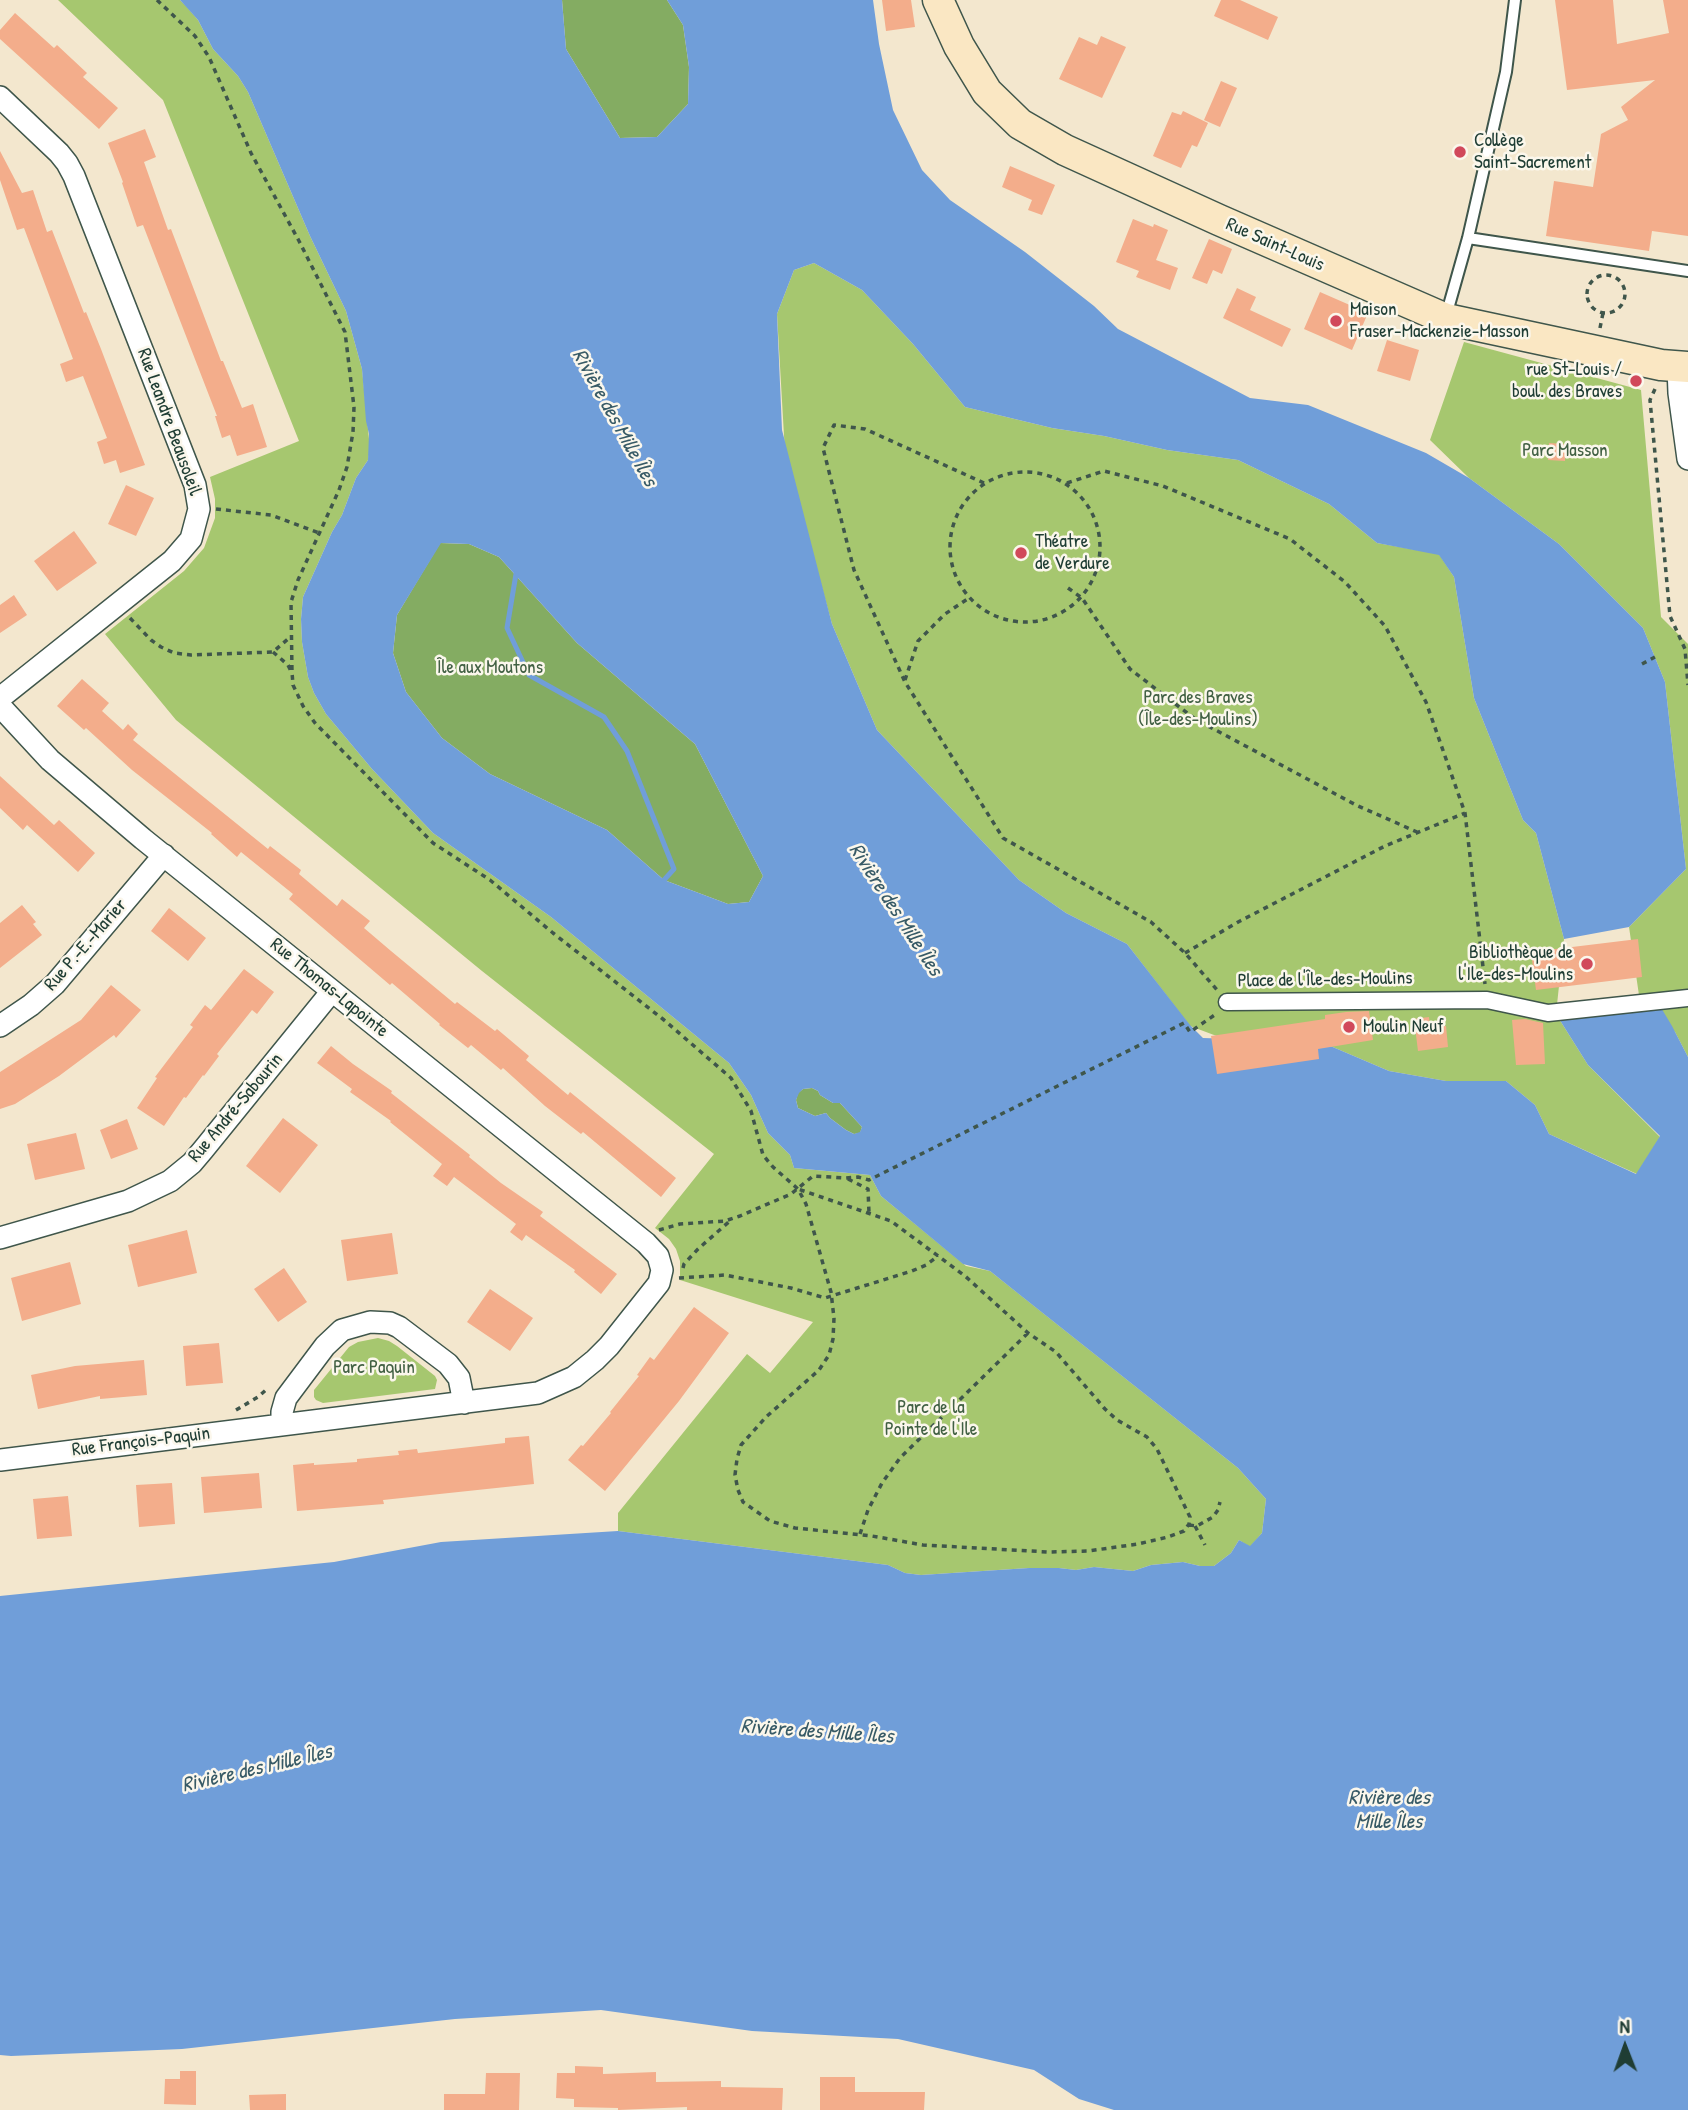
<!DOCTYPE html>
<html>
<head>
<meta charset="utf-8">
<style>
  body { margin:0 }
  #map { position:relative; width:1688px; height:2110px; overflow:hidden; background:#f3e7ce; font-family:"Patrick Hand",sans-serif }
  canvas { display:block }
  .north { position:absolute; left:1590px; top:2012px; width:70px; height:70px; -webkit-text-stroke:5px #fbf7ec; paint-order:stroke; rotate:359deg; font-size:19px; font-weight:700; line-height:28px; text-align:center; color:#1f3d34 }
  .north::after { content:''; display:block; margin:auto; width:24px; height:32px; background:#1f3d34; clip-path:polygon(50% 0,100% 100%,50% 72%,0 100%) }
</style>
</head>
<body>
<div id="map">
<canvas width="1688" height="2110"></canvas>
<div class="north">N</div>
</div>
<script>
const ctx = document.querySelector('canvas').getContext('2d');
ctx.lineJoin = 'round';
function paint(path, color) { ctx.fillStyle = color; ctx.fill(path, 'evenodd'); }
const shape = rows => new Path2D(rows.map(r => 'M' + r).join(''));
function stroke(path, color, width, dash) { ctx.strokeStyle = color; ctx.lineWidth = width; ctx.lineCap = dash ? 'butt' : 'round'; ctx.setLineDash(dash || []); ctx.stroke(path); }
function label(font, color, halo, rows, align = 'center') {
  ctx.font = font + ' "Patrick Hand",sans-serif'; ctx.lineWidth = 5; ctx.setLineDash([]); ctx.textBaseline = 'middle'; ctx.strokeStyle = halo; ctx.fillStyle = color; for (const [text, x, y, turn = 0] of rows) {
    ctx.save(); ctx.translate(x, y); ctx.rotate((+turn || 0) * Math.PI / 180); ctx.textAlign = isNaN(turn) ? turn : align; if (halo) ctx.strokeText(text, 0, 0); ctx.fillText(text, 0, 0); ctx.restore();
  }
}
paint(shape([
  [58,0,180,0,186,6,198,20,213,49,238,76,248,92,310,236,346,311,362,369,370,449,368,460,356,478,342,515,332,532,303,597,301,619,302,642,308,677,314,693,326,714,372,769,433,833,551,917,729,1063,751,1095,768,1133,790,1155,794,1168,870,1175,881,1196,966,1266,990,1271,1238,1468,1266,1499,1262,1533,1250,1547,1239,1540,1231,1553,1214,1566,1200,1566,1183,1562,1151,1565,1133,1571,1094,1567,1076,1570,1059,1568,1029,1568,921,1575,905,1573,888,1565,618,1531,618,1513,747,1354,770,1373,813,1322,680,1280,680,1261,676,1249,669,1239,655,1228,714,1154,482,971,176,720,105,634,184,571,204,548,215,518,215,499,210,477,299,441,163,100],
  [814,263,862,290,913,344,965,407,1052,428,1104,436,1167,450,1238,460,1329,504,1377,543,1439,554,1454,577,1474,698,1523,820,1536,833,1564,939,1556,1014,1588,1065,1660,1137,1637,1174,1549,1134,1535,1105,1506,1081,1446,1081,1389,1071,1321,1042,1222,1038,1190,1026,1127,944,1066,913,1019,880,877,730,832,624,785,453,777,314,794,270],
  [1464,342,1641,390,1661,617,1688,644,1688,1057,1675,1032,1640,1002,1629,927,1686,869,1665,682,1643,628,1559,544,1469,478,1430,440],
  [378,1338,389,1341,397,1346,435,1376,437,1380,435,1389,323,1403,316,1400,314,1397,314,1390,349,1347,358,1342]
]), '#a6c76f');
paint(shape([
  [562,0,667,0,683,25,689,67,688,104,657,137,620,138,566,49],
  [440,543,469,544,499,557,577,643,695,744,763,876,749,902,728,904,664,880,607,830,490,774,442,738,406,692,393,653,397,615],
  [812,1088,818,1091,820,1095,833,1103,840,1103,862,1127,860,1133,854,1134,846,1130,830,1118,826,1113,815,1116,798,1108,796,1100,798,1093,803,1089]
]), '#84ac62');
paint(shape([
  [180,0,562,0,566,49,620,138,657,137,688,104,689,67,683,25,667,0,873,0,879,44,893,110,922,170,950,200,1025,252,1094,306,1118,329,1250,398,1308,405,1426,453,1469,478,1559,544,1643,628,1665,682,1686,869,1629,927,1564,939,1536,833,1523,820,1474,698,1454,577,1439,555,1377,543,1329,504,1238,460,1167,450,1104,436,1052,428,965,407,913,344,862,290,814,263,794,270,777,314,782,430,832,624,877,730,1019,880,1066,913,1127,944,1190,1025,1203,1038,1321,1042,1389,1071,1446,1081,1506,1081,1535,1105,1549,1134,1636,1174,1660,1136,1588,1065,1556,1014,1657,1001,1672,1026,1688,1057,1688,2110,1114,2110,1079,2099,1034,2070,898,2039,752,2031,601,2010,455,2019,182,2049,11,2056,0,2055,0,1596,334,1562,441,1542,618,1531,888,1565,905,1573,921,1575,1029,1568,1059,1568,1076,1570,1094,1567,1133,1571,1151,1565,1183,1562,1200,1566,1214,1566,1231,1553,1239,1540,1250,1546,1262,1533,1266,1499,1238,1468,1015,1291,990,1271,963,1264,881,1196,870,1175,794,1168,790,1155,768,1133,751,1095,729,1063,551,917,433,833,372,769,326,714,314,693,308,677,302,642,301,619,303,597,332,532,342,515,356,478,368,460,369,434,366,421,362,369,346,311,310,236,248,92,238,76,213,49,198,20],
  [441,543,469,544,499,557,577,643,695,744,763,876,749,902,728,904,664,880,607,830,490,774,442,738,406,692,393,653,397,615],
  [812,1088,818,1091,820,1095,833,1103,840,1103,862,1127,860,1132,854,1134,846,1130,830,1118,826,1113,815,1116,798,1108,796,1100,799,1093,803,1089]
]), '#709ed9');
stroke(shape([
  [516,574,507,628,529,675,604,717,627,751,674,869,664,880]
]), '#709ed9', 5);
paint(shape([
  [882,0,911,0,915,27,886,31],
  [1221,0,1240,0,1278,17,1268,40,1214,16],
  [1555,0,1613,0,1617,44,1669,33,1663,0,1688,0,1688,236,1652,231,1649,251,1546,236,1554,181,1593,187,1601,134,1628,120,1621,107,1655,80,1567,90],
  [15,13,54,48,57,45,87,73,83,77,118,108,99,129,0,39,0,30],
  [1101,36,1126,47,1102,98,1059,79,1079,37,1097,45],
  [1221,81,1237,88,1220,127,1204,120],
  [1183,111,1208,123,1197,147,1192,145,1181,168,1153,156,1172,112,1181,115],
  [145,129,156,157,144,162,168,230,171,229,221,361,223,361,242,408,253,404,267,447,237,456,230,435,222,438,215,416,217,416,143,225,137,227,122,183,123,182,108,143],
  [0,151,22,193,33,190,47,232,52,230,84,313,86,312,101,349,145,465,120,473,116,460,104,464,97,442,107,438,83,376,66,382,60,364,73,359,24,228,17,230,0,180],
  [1010,166,1055,185,1042,215,1028,210,1032,200,1002,187],
  [1133,219,1153,227,1154,224,1168,230,1156,260,1178,268,1170,290,1136,277,1139,271,1116,262],
  [1209,239,1232,249,1222,274,1213,270,1207,284,1192,278],
  [1237,288,1256,297,1250,310,1291,329,1282,347,1223,318],
  [1320,292,1368,313,1352,350,1304,329],
  [1387,340,1419,350,1410,381,1377,371],
  [1549,443,1565,444,1565,461,1548,460],
  [126,485,154,498,136,536,108,524],
  [74,531,97,563,57,591,34,561],
  [14,595,27,615,0,633,0,605],
  [82,679,109,703,102,711,123,730,128,724,138,734,133,740,268,849,270,846,301,870,299,874,337,906,342,899,370,921,364,928,391,951,455,1004,457,1002,495,1031,497,1029,529,1056,526,1060,568,1095,570,1092,676,1178,661,1197,583,1132,581,1134,545,1106,503,1068,501,1070,471,1045,468,1048,439,1025,440,1024,392,983,390,985,289,899,293,894,241,852,237,857,211,834,212,833,132,770,86,728,84,730,57,706],
  [0,776,54,825,59,820,95,853,78,872,27,825,23,830,0,808],
  [22,905,36,922,33,924,42,935,0,968,0,923],
  [169,908,206,938,188,961,151,931],
  [1638,939,1642,977,1536,990,1531,952],
  [244,969,274,992,257,1014,252,1010,217,1054,219,1056,204,1076,203,1075,186,1098,184,1097,164,1126,137,1108,157,1078,155,1077,193,1027,190,1025,205,1005,211,1010],
  [111,985,141,1010,116,1038,114,1035,59,1076,15,1104,0,1109,0,1072,81,1020],
  [1369,1011,1373,1040,1318,1049,1319,1059,1217,1074,1211,1036,1325,1019,1325,1015,1346,1012],
  [1429,1017,1430,1027,1446,1026,1448,1047,1418,1051,1414,1019],
  [1525,1019,1543,1023,1545,1064,1516,1065,1512,1020],
  [331,1046,353,1064,392,1091,391,1093,470,1155,469,1157,501,1183,543,1212,540,1216,617,1274,601,1294,574,1272,575,1270,526,1235,522,1241,510,1232,516,1224,454,1177,447,1186,433,1176,442,1164,390,1122,391,1121,350,1092,352,1089,317,1063],
  [283,1118,318,1145,280,1193,246,1166],
  [127,1119,138,1149,111,1159,100,1130],
  [76,1133,85,1169,35,1180,27,1144],
  [187,1230,197,1273,138,1287,128,1245],
  [392,1233,398,1274,347,1281,341,1240],
  [70,1262,81,1304,22,1321,11,1278],
  [284,1268,307,1302,278,1322,254,1289],
  [490,1289,533,1318,510,1351,467,1322],
  [694,1307,729,1333,679,1401,605,1491,568,1460,581,1445,583,1446,611,1413,610,1412,639,1376,637,1375,650,1357,654,1360],
  [219,1343,223,1383,186,1386,183,1346],
  [144,1360,147,1395,100,1399,100,1396,38,1409,31,1375,75,1366],
  [529,1436,534,1484,383,1500,384,1504,297,1511,293,1465,314,1463,314,1465,357,1462,357,1459,399,1455,398,1451,417,1449,418,1453,505,1443,505,1438],
  [259,1473,262,1508,204,1513,201,1477],
  [172,1483,175,1524,139,1527,136,1485],
  [68,1496,72,1536,37,1539,33,1499],
  [575,2066,603,2067,603,2074,656,2072,656,2082,721,2081,721,2087,783,2088,782,2110,687,2110,687,2107,618,2110,618,2108,574,2107,574,2099,556,2098,557,2073,575,2073],
  [180,2071,196,2071,196,2105,164,2104,165,2079,180,2079],
  [486,2073,520,2073,519,2110,444,2110,444,2094,485,2094],
  [820,2077,855,2077,855,2092,925,2092,924,2110,820,2110],
  [286,2094,286,2110,250,2110,249,2095]
]), '#f3ad8b');
const service = shape([
  [1468,238,1688,271],
  [1446,316,1468,238,1506,72,1515,0]
]);
const pedestrian = shape([
  [1227,1002,1487,1000,1548,1013,1688,998]
]);
const minor = shape([
  [0,97,59,153,67,163,74,176,195,485,199,509,191,539,172,561,0,698],
  [1678,367,1679,393,1688,459],
  [0,706,50,760,143,839,646,1243,658,1256,662,1270,659,1283,609,1346,595,1360,574,1377,538,1393,0,1460],
  [0,1026,31,1005,55,984,164,855],
  [0,1238,128,1201,170,1181,192,1163,203,1150,332,991],
  [282,1425,282,1412,286,1398,325,1346,342,1330,370,1322,390,1323,399,1327,448,1364,459,1378,464,1403]
]);
const secondary = shape([
  [938,0,959,46,987,92,1020,124,1065,150,1219,220,1446,319,1661,365,1688,367]
]);
stroke(service, '#3f564b', 14);
stroke(pedestrian, '#3f564b', 19);
stroke(minor, '#3f564b', 24);
stroke(secondary, '#3f564b', 33);
stroke(shape([
  [157,0,195,36,209,57,251,153,299,241,345,332,354,407,353,432,347,467,339,490,298,580,291,602,292,672,293,685,303,706,315,723,433,843,490,880,553,933,664,1020,731,1078,751,1111,763,1155,773,1167,798,1189,806,1204,831,1292,834,1318,833,1339,829,1355,819,1370,766,1417,741,1445,737,1459,735,1475,738,1490,743,1502,770,1521,795,1528,872,1536,923,1545,959,1547,1048,1552,1088,1551,1138,1544,1168,1537,1184,1531,1189,1524,1190,1517,1157,1449,1147,1437,1117,1420,1105,1409,1056,1352,1028,1333,965,1276,891,1221,798,1189],
  '1587 294a19 19 0 1 1 38 0a19 19 0 1 1-38 0Z',
  [1600,328,1603,313],
  [1655,389,1650,400,1670,616,1685,649,1688,685],
  '950 547a75 75 0 1 1 150 0a75 75 0 1 1-150 0Z',
  [984,483,865,429,834,425,823,448,854,570,905,682,1003,838,1151,922,1185,953,1218,991],
  [1067,483,1104,471,1163,486,1290,539,1345,582,1385,626,1426,702,1465,813,1485,984],
  [216,509,271,515,319,533],
  [1068,588,1082,598,1130,669,1195,719,1356,805,1417,832],
  [130,618,151,640,161,647,174,653,191,655,273,652,289,638],
  [273,652,288,665,291,671],
  [1642,664,1655,657],
  [905,680,918,641,945,614,969,598],
  [1185,953,1240,921,1385,846,1465,813],
  [848,1179,868,1189,869,1213],
  [659,1230,680,1224,725,1221,740,1216,791,1194,813,1176,846,1178,858,1177,869,1180,1184,1023,1190,1032,1216,1014],
  [683,1268,684,1264,698,1249,731,1220],
  [679,1278,725,1275,791,1288,825,1298,912,1271,926,1265,938,1256],
  [236,1410,258,1397,267,1389],
  [1189,1525,1197,1526,1213,1517,1218,1510,1220,1502],
  [1195,1526,1205,1545],
  [860,1534,868,1510,882,1483,900,1458,1028,1333]
]), '#3f564b', 3.5, [5, 5]);
stroke(service, '#fff', 10);
stroke(pedestrian, '#fff', 16);
stroke(minor, '#fff', 21);
stroke(secondary, '#fae7c3', 30);
for (const [x, y, r, color] of [
  [1460,152,7,"#d1495b"],
  [1336,321,7,"#d1495b"],
  [1636,381,7,"#d1495b"],
  [1021,553,7,"#d1495b"],
  [1587,964,7,"#d1495b"],
  [1349,1027,7,"#d1495b"]
]) { const dot = new Path2D(); dot.arc(x, y, r, 0, 2 * Math.PI); ctx.fillStyle = color; ctx.fill(dot); stroke(dot, '#fbf7ec', 2.5); }
label('19px', '#1f3d34', '#fbf7ec', [
  ["Collège",1474,141],
  ["Saint-Sacrement",1474,163],
  ["Maison",1350,310],
  ["Fraser-Mackenzie-Masson",1350,332],
  ["rue St-Louis /",1622,370,"right"],
  ["boul. des Braves",1622,392,"right"],
  ["Théatre",1035,542],
  ["de Verdure",1035,564],
  ["Bibliothèque de",1573,953,"right"],
  ["l'Ile-des-Moulins",1573,975,"right"],
  ["Moulin Neuf",1363,1027]
], 'left');
label('19px', '#1f3d34', '#fbf7ec', [
  ["Rue Saint-Louis",1275,245,24],
  ["Rue Leandre Beausoleil",169,422,70],
  ["Rue P.-E.-Marier",86,945,-49],
  ["Place de l'Île-des-Moulins",1325,980,-1],
  ["Rue Thomas-Lapointe",329,988,39],
  ["Rue André-Sabourin",236,1108,-50],
  ["Rue François-Paquin",141,1442,-7]
]);
label('19px', '#416043', '#fbf7ec', [
  ["Parc Masson",1565,451],
  ["Île aux Moutons",490,668],
  ["Parc des Braves",1198,698],
  ["(Île-des-Moulins)",1198,720],
  ["Parc Paquin",374,1368],
  ["Parc de la",931,1408],
  ["Pointe de l'Ile",931,1430]
]);
label('italic 21px', '#375a66', '#fbf7ec', [
  ["Rivière des Mille Îles",614,418,61],
  ["Rivière des Mille Îles",895,910,57],
  ["Rivière des Mille Îles",817,1732,4],
  ["Rivière des Mille Îles",257,1769,-13],
  ["Rivière des",1389,1798],
  ["Mille Îles",1389,1822]
]);
</script>
</body>
</html>
